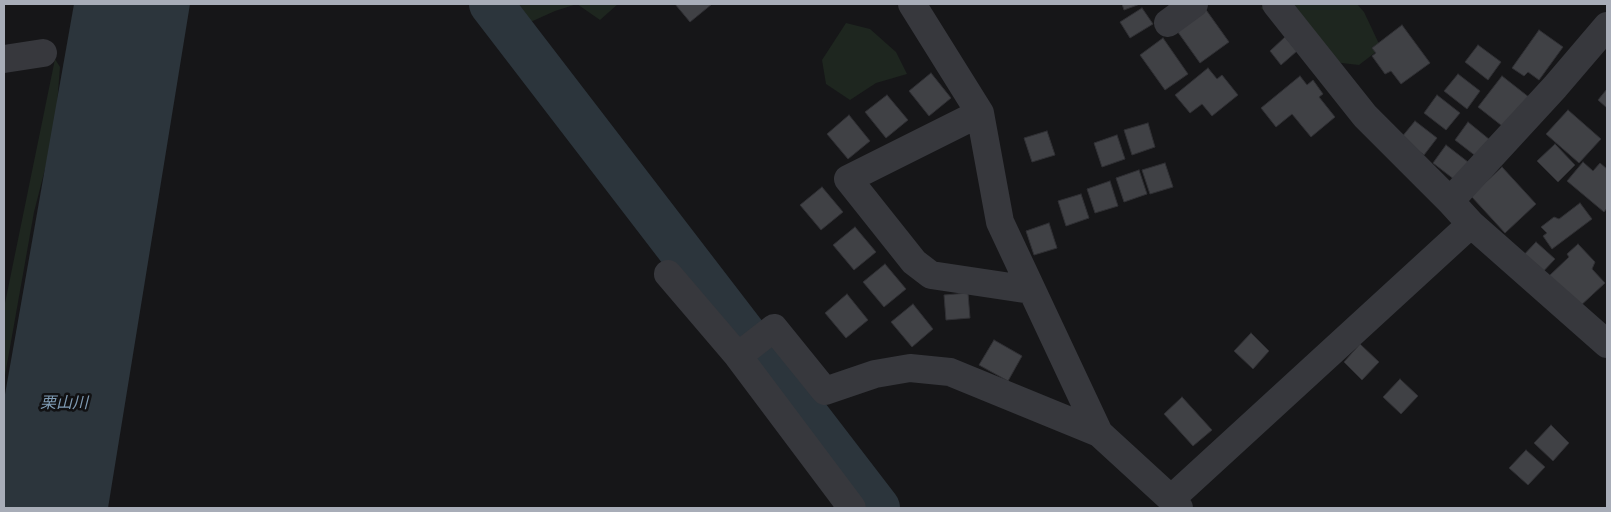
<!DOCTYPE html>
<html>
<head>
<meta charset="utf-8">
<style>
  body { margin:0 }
  #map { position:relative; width:1611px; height:512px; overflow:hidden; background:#161618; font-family:"PT Sans Narrow",sans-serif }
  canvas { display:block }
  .frame { position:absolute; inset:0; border:5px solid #a8adb8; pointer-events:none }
</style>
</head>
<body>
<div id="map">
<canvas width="1611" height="512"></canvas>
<div class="frame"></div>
</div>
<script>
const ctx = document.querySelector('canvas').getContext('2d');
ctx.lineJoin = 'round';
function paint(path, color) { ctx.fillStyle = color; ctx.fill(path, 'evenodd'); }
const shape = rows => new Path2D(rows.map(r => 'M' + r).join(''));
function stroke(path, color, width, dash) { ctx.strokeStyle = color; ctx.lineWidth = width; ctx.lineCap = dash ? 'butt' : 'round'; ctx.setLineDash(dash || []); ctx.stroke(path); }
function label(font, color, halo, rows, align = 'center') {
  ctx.font = font + ' "PT Sans Narrow","Noto Sans JP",sans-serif'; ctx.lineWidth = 5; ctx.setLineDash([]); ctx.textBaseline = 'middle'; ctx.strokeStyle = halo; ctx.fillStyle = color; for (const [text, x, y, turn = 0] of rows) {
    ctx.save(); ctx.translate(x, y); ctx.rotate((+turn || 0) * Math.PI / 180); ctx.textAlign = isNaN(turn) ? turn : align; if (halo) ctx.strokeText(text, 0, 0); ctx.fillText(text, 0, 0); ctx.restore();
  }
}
paint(shape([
  [509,4,618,4,600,20,577,4,555,11,526,24],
  [1265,4,1357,4,1364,12,1381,48,1359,65,1333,62,1283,29,1261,8],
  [846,23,870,29,896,52,907,74,876,83,850,100,826,84,822,60],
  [55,59,60,67,55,130,34,212,4,381,4,308]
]), '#1e261f');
paint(shape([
  [74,4,190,4,108,508,4,508,4,400]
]), '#2c353c');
stroke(shape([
  [491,4,878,508]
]), '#2c353c', 44);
const building = shape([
  [675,4,712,4,690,22,675,4],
  [1122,4,1140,4,1124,10,1122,4],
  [1204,7,1229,42,1200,63,1175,28,1204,7],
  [1142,8,1153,24,1130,38,1120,22,1142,8],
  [1402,25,1430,63,1401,84,1391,71,1385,74,1372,56,1376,53,1372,48,1402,25],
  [1539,30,1563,47,1539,80,1528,72,1524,76,1512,68,1539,30],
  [1285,37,1297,51,1281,65,1270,51,1285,37],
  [1163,38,1188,74,1165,90,1140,55,1163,38],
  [1478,45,1501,62,1488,80,1465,62,1478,45],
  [1208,68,1217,79,1222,75,1238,95,1212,116,1202,104,1190,113,1175,95,1208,68],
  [931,73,951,98,929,116,909,91,931,73],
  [1458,74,1480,91,1467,109,1444,91,1458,74],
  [1300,76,1307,85,1313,80,1323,94,1319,97,1335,117,1311,137,1292,114,1276,127,1261,108,1300,76],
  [1502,76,1530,98,1506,129,1478,107,1502,76],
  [1607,89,1607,108,1598,100,1607,89],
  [887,95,908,120,886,138,865,112,887,95],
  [1437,95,1460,113,1446,130,1424,113,1437,95],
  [1568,110,1601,139,1579,163,1546,134,1568,110],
  [849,115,870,141,848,159,827,134,849,115],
  [1415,121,1437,138,1424,155,1401,138,1415,121],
  [1468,122,1490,140,1477,157,1455,140,1468,122],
  [1148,123,1155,147,1132,155,1124,130,1148,123],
  [1047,131,1055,155,1032,162,1024,138,1047,131],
  [1117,135,1125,159,1102,167,1094,143,1117,135],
  [1555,144,1575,165,1558,182,1537,161,1555,144],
  [1446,145,1468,162,1455,180,1433,163,1446,145],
  [1583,162,1593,171,1600,163,1607,169,1607,208,1604,212,1567,181,1583,162],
  [1165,163,1173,187,1150,194,1142,170,1165,163],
  [1502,167,1536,204,1505,233,1471,196,1502,167],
  [1139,170,1147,194,1124,202,1116,178,1139,170],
  [1110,181,1118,206,1095,213,1087,189,1110,181],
  [822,187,843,212,821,230,800,205,822,187],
  [1081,194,1089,218,1066,226,1058,201,1081,194],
  [1580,203,1592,219,1552,249,1543,236,1547,233,1541,227,1554,217,1559,219,1580,203],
  [1049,223,1057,248,1034,255,1026,231,1049,223],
  [855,227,876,252,854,270,833,245,855,227],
  [1536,242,1555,259,1538,277,1519,260,1536,242],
  [1578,244,1595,262,1592,269,1605,283,1578,308,1549,276,1569,257,1567,254,1578,244],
  [885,264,906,289,884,307,863,282,885,264],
  [968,293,970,318,946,320,944,295,968,293],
  [847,294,868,320,846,338,825,313,847,294],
  [913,304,933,329,912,347,891,322,913,304],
  [1251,333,1269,351,1253,369,1234,351,1251,333],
  [994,340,1022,356,1008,381,979,365,994,340],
  [1360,344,1379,362,1362,380,1344,362,1360,344],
  [1400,379,1418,396,1401,414,1383,397,1400,379],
  [1182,397,1212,430,1193,446,1164,414,1182,397],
  [1551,425,1569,443,1553,461,1534,443,1551,425],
  [1526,450,1545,467,1528,485,1509,468,1526,450]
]);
paint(building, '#404145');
stroke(building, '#303034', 1);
stroke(shape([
  [912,4,980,113,1000,222,1099,433],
  [1276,4,1365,116,1450,201,1471,224,1607,344],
  [1168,23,1194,4],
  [4,59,43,53],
  [980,113,848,179,914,262,931,275,1031,290],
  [1450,201,1555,87,1607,26],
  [668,274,738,356,852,508],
  [738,356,774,328,825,391,875,374,910,368,950,372,1099,433,1171,499,1179,508],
  [1171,499,1471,224]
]), '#37383d', 28);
label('italic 16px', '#7f9bb3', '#111113', [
  ["栗山川",64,403]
]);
</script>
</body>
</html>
